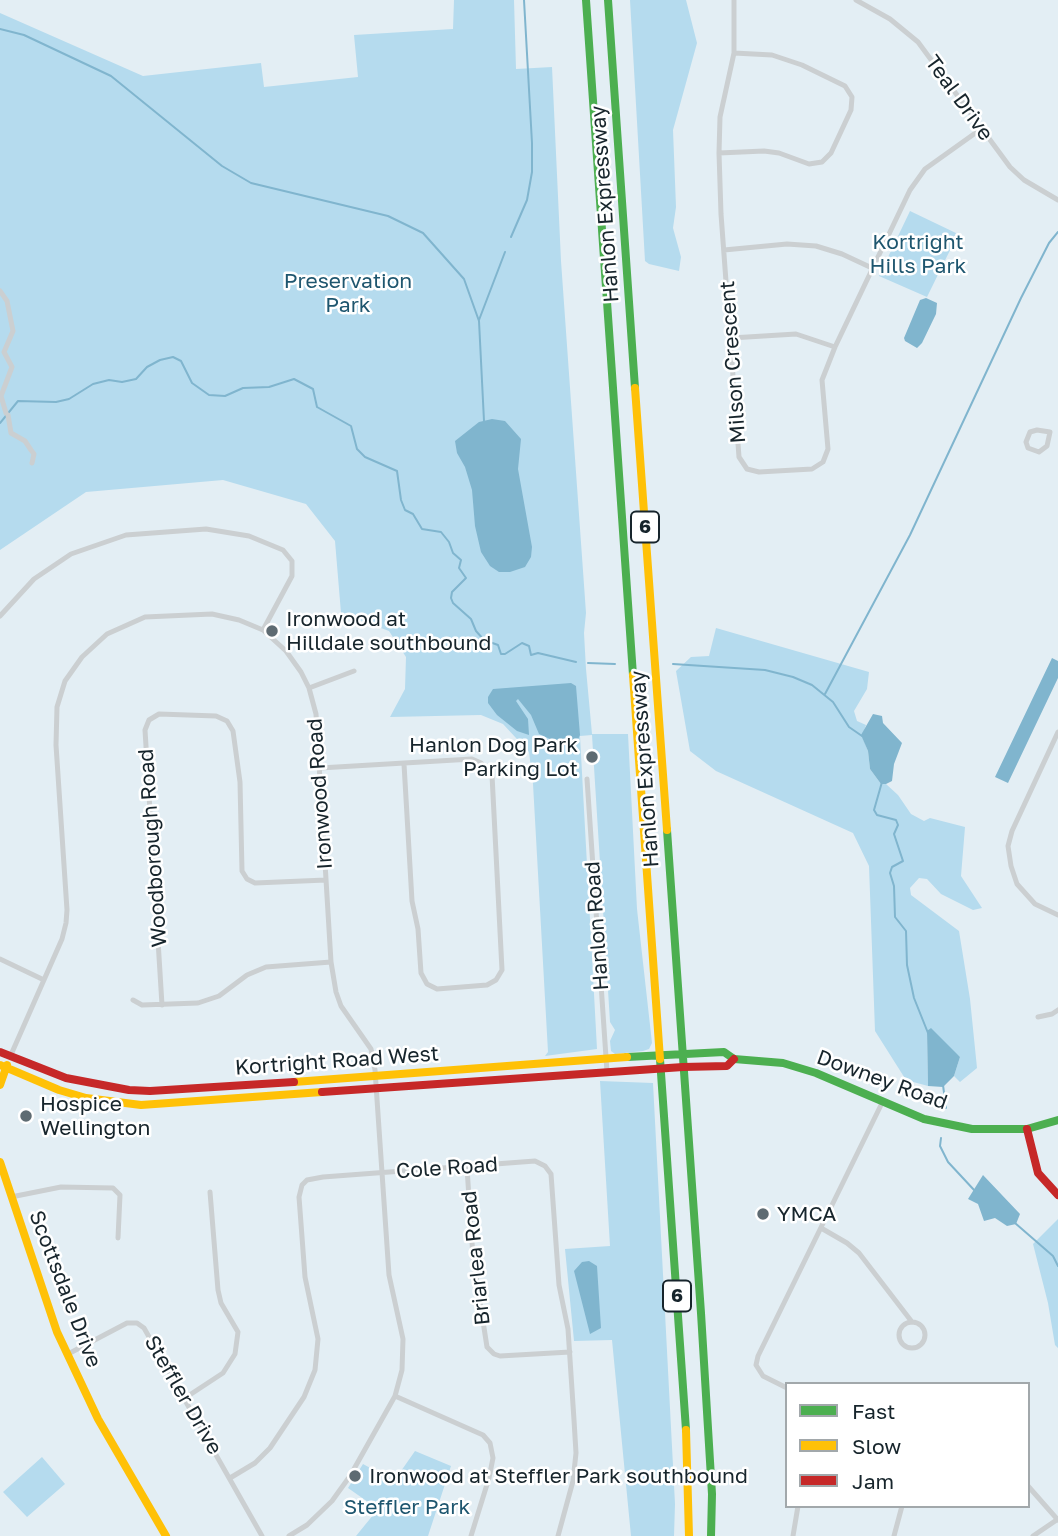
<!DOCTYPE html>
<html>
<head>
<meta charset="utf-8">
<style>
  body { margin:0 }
  #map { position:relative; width:1058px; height:1536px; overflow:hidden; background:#e3eef4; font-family:"Golos Text",sans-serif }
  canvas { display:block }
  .legend { position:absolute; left:785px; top:1382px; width:245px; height:126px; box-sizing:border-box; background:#fff; border:2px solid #a2a8ab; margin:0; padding:9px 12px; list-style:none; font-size:21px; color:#17252c }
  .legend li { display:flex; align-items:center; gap:14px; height:35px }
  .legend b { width:35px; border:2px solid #a2a8ab }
</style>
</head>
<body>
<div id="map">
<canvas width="1058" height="1536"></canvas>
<ul class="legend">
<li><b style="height:9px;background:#4caf50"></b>Fast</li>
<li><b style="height:9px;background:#ffc107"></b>Slow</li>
<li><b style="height:9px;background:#c62828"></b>Jam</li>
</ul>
</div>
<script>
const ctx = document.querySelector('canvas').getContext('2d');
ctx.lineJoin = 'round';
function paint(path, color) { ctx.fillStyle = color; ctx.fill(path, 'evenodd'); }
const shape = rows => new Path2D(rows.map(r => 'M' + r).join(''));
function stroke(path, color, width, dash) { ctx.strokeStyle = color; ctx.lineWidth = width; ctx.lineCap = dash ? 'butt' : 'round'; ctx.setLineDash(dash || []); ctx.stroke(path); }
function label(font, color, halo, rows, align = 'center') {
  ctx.font = font + ' "Golos Text",sans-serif'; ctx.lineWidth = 5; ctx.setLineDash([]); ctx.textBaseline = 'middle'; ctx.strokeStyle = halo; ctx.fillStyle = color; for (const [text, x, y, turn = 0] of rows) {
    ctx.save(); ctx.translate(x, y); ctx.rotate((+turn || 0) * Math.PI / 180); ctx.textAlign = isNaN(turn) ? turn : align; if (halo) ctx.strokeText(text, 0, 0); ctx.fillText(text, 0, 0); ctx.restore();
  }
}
paint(shape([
  [454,0,514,0,516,69,552,67,561,261,586,613,584,633,586,669,592,734,628,734,637,909,652,1043,649,1049,643,1051,615,1054,611,1051,610,1041,615,1030,610,1022,592,735,580,736,597,1049,545,1056,548,1052,533,784,529,752,503,724,481,715,390,717,405,689,406,657,389,631,341,613,335,541,306,504,223,480,86,492,0,550,0,13,143,76,261,63,264,87,358,77,354,35,453,29],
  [630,0,686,0,697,43,673,130,676,207,673,228,681,257,679,271,649,264,645,261],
  [910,211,958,234,927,297,879,276],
  [716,628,869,672,867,689,854,711,857,721,866,725,862,736,868,751,870,769,881,784,886,784,898,795,911,814,924,821,930,818,965,827,961,876,982,908,973,910,941,894,927,879,919,878,910,888,911,895,959,931,970,999,977,1068,960,1082,954,1076,960,1057,927,1031,928,1086,906,1080,875,1031,869,866,853,833,716,771,690,751,676,671,691,657,709,656],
  [600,1081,653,1083,675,1504,674,1536,631,1536,612,1340,574,1341,565,1249,610,1246],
  [1058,1219,1058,1348,1055,1345,1048,1303,1033,1244],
  [415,1451,451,1466,428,1536,356,1536,378,1509,348,1488,363,1464,394,1481],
  [42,1457,65,1484,27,1517,3,1492]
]), '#b5dbee');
paint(shape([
  [926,298,937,303,936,314,922,343,917,348,905,341,904,338,920,300],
  [492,419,505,421,521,439,518,469,532,547,531,557,525,567,510,572,499,572,490,566,481,552,475,526,472,490,465,467,457,453,455,441,479,422],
  [1052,658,1058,661,1058,678,1008,783,995,777],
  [571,683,576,686,580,735,575,746,561,744,539,734,531,715,518,699,516,701,528,719,529,735,517,731,497,715,488,703,488,697,493,689],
  [873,714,882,716,883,723,902,743,894,764,892,781,886,784,881,784,870,769,868,751,861,735],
  [931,1028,960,1057,954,1076,943,1087,928,1086,927,1031],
  [983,1175,1020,1214,1016,1224,1007,1226,995,1218,984,1221,978,1204,968,1199],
  [589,1261,597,1266,601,1328,590,1334,574,1271,582,1262]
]), '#80b5ce');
stroke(shape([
  [0,29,24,35,111,76,222,166,251,183,388,216,423,233,464,279,479,321,484,421],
  [511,237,527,200,532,172,532,143,524,0],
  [479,320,505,252],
  [0,423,18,401,56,402,69,399,93,384,109,380,122,382,136,379,147,367,160,360,173,357,181,361,192,383,209,395,225,396,243,388,269,387,294,379,313,389,317,407,351,426,357,449,365,457,397,471,401,500,405,510,413,514,422,529,441,532,449,542,453,553,461,560,459,568,466,578,452,592,451,598,453,603,471,619,476,631,484,640,498,645,501,654,505,654,522,643,529,646,531,655,538,653,576,662],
  [588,663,615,664],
  [673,664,765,670,793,677,812,685,833,702,849,727,862,736],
  [825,694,910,535,1021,298,1049,243,1058,232],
  [882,782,874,810,877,815,896,820,898,825,894,834,903,861,892,867,890,873,894,886,895,917,906,931,907,965,914,998,928,1033],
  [943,1085,946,1108],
  [941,1138,940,1146,948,1162,975,1191],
  [1015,1223,1053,1256,1058,1266]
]), '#80b5ce', 2);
stroke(shape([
  [734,0,734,53,720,117,719,153,721,214,739,457,747,469,759,472,812,469,823,462,828,449,822,380,835,347,910,190,925,169,981,129],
  [856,0,890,19,918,42,1010,167,1024,180,1058,200],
  [719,153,764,151,779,153,809,164,822,162,831,153,851,110,852,97,845,86,802,65,772,55,734,53],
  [724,250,787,244,816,246,842,254,872,268],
  [0,291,7,301,13,331,4,352,12,367,1,396,6,413],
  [731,338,796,334,835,347],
  [8,415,11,433,25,441,31,450,34,454,32,463],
  [1037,430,1050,432,1047,446,1039,452,1028,448,1026,442,1030,432,1037,430],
  [0,616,34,579,71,554,126,535,206,529,249,536,283,550,292,561,292,576,263,630],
  [309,688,354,671],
  [1058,732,1012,831,1008,846,1011,866,1017,884,1035,904,1058,915],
  [320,768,472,759,481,763,492,775,502,970,496,980,487,985,437,989,427,984,421,973,418,929,412,901,404,764],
  [587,779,607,1072],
  [0,959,44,980],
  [133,1000,142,1005,198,1003,219,996,247,975,266,967,331,962],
  [162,1005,145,730,149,720,159,714,216,716,227,721,233,731,240,782,242,871,247,879,255,883,326,880],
  [1038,1017,1052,1014,1058,1010],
  [10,1057,62,939,66,923,67,910,56,745,57,707,65,681,82,657,107,634,145,617,212,614,239,620,263,630,286,651,301,672,309,688,316,714,331,962,336,992,341,1006,371,1049,375,1070,389,1275,403,1339,402,1370,395,1396,350,1476,332,1501,307,1525,289,1536],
  [467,1168,473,1257,487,1347,494,1354,500,1356,570,1352],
  [11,1197,61,1187,113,1188,120,1195,118,1238],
  [821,1228,847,1243,859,1253,912,1322],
  '899 1335a13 13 0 1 1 26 0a13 13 0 1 1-26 0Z',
  [68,1354,127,1323,137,1323,144,1328,262,1536],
  [787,1388,763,1376,756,1365,758,1356,882,1103],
  [395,1396,483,1435,490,1443,493,1458,489,1478,471,1536],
  [185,1398,223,1373,235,1354,238,1332,221,1303,218,1290,210,1192],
  [230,1478,255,1463,270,1448,304,1397,315,1370,318,1339,305,1277,299,1197,302,1185,307,1180,323,1177,535,1161,545,1166,551,1174,559,1285,568,1329,574,1420,576,1453,573,1481,558,1536],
  [1028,1486,1058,1520],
  [793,1536,798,1506],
  [894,1536,902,1506],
  [1033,1536,1058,1519]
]), '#cbcfd1', 5);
stroke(shape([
  [586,0,633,675],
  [608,0,635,388],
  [667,830,701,1313,712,1494,711,1536],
  [627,1057,724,1052,734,1059,783,1063,816,1073,924,1119,972,1129,1027,1129,1058,1120],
  [660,1059,686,1430]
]), '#4caf50', 8);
stroke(shape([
  [635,388,667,830],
  [633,675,660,1059],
  [0,1065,59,1090,86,1098,141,1105,322,1092],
  [294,1082,627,1057],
  [0,1085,7,1065],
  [0,1162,57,1332,98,1419,166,1536],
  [686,1430,689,1536]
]), '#ffc107', 8);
stroke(shape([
  [0,1052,66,1078,129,1090,150,1091,294,1082],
  [322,1092,683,1067,727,1066,734,1059],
  [1027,1129,1038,1173,1058,1195]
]), '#c62828', 8);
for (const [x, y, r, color] of [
  [272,631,7,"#5e6b72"],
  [592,757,7,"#5e6b72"],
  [26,1116,7,"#5e6b72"],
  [763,1214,7,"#5e6b72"],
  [355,1476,7,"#5e6b72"]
]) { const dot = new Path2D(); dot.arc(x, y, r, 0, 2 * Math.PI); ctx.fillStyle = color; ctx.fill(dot); stroke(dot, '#fff', 2.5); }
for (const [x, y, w] of [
  [645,527,28],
  [677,1296,28]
]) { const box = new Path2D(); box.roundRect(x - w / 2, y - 15.5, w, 31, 5); ctx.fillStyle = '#fff'; ctx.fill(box); stroke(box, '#17252c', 2); }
label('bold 19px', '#17252c', null, [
  ["6",645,527],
  ["6",677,1296]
]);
label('21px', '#17252c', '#fff', [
  ["Teal Drive",959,98,54],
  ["Hanlon Expressway",605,204,-94],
  ["Milson Crescent",733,362,-94],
  ["Hanlon Expressway",645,769,-94],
  ["Ironwood Road",320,794,-94],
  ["Woodborough Road",153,848,-94],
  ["Hanlon Road",597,926,-94],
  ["Kortright Road West",337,1061,-4],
  ["Downey Road",882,1080,20],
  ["Cole Road",447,1168,-4],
  ["Briarlea Road",476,1258,-96],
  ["Scottsdale Drive",65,1289,69],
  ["Steffler Drive",183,1395,60]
]);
label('21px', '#1e566f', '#fff', [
  ["Kortright",918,242],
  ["Hills Park",918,266],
  ["Preservation",348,281],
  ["Park",348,305],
  ["Steffler Park",407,1507]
]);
label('21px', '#17252c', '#fff', [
  ["Ironwood at",286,619],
  ["Hilldale southbound",286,643],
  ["Hanlon Dog Park",578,745,"right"],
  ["Parking Lot",578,769,"right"],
  ["Hospice",40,1104],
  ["Wellington",40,1128],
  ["YMCA",777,1214],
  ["Ironwood at Steffler Park southbound",369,1476]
], 'left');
</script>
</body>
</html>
